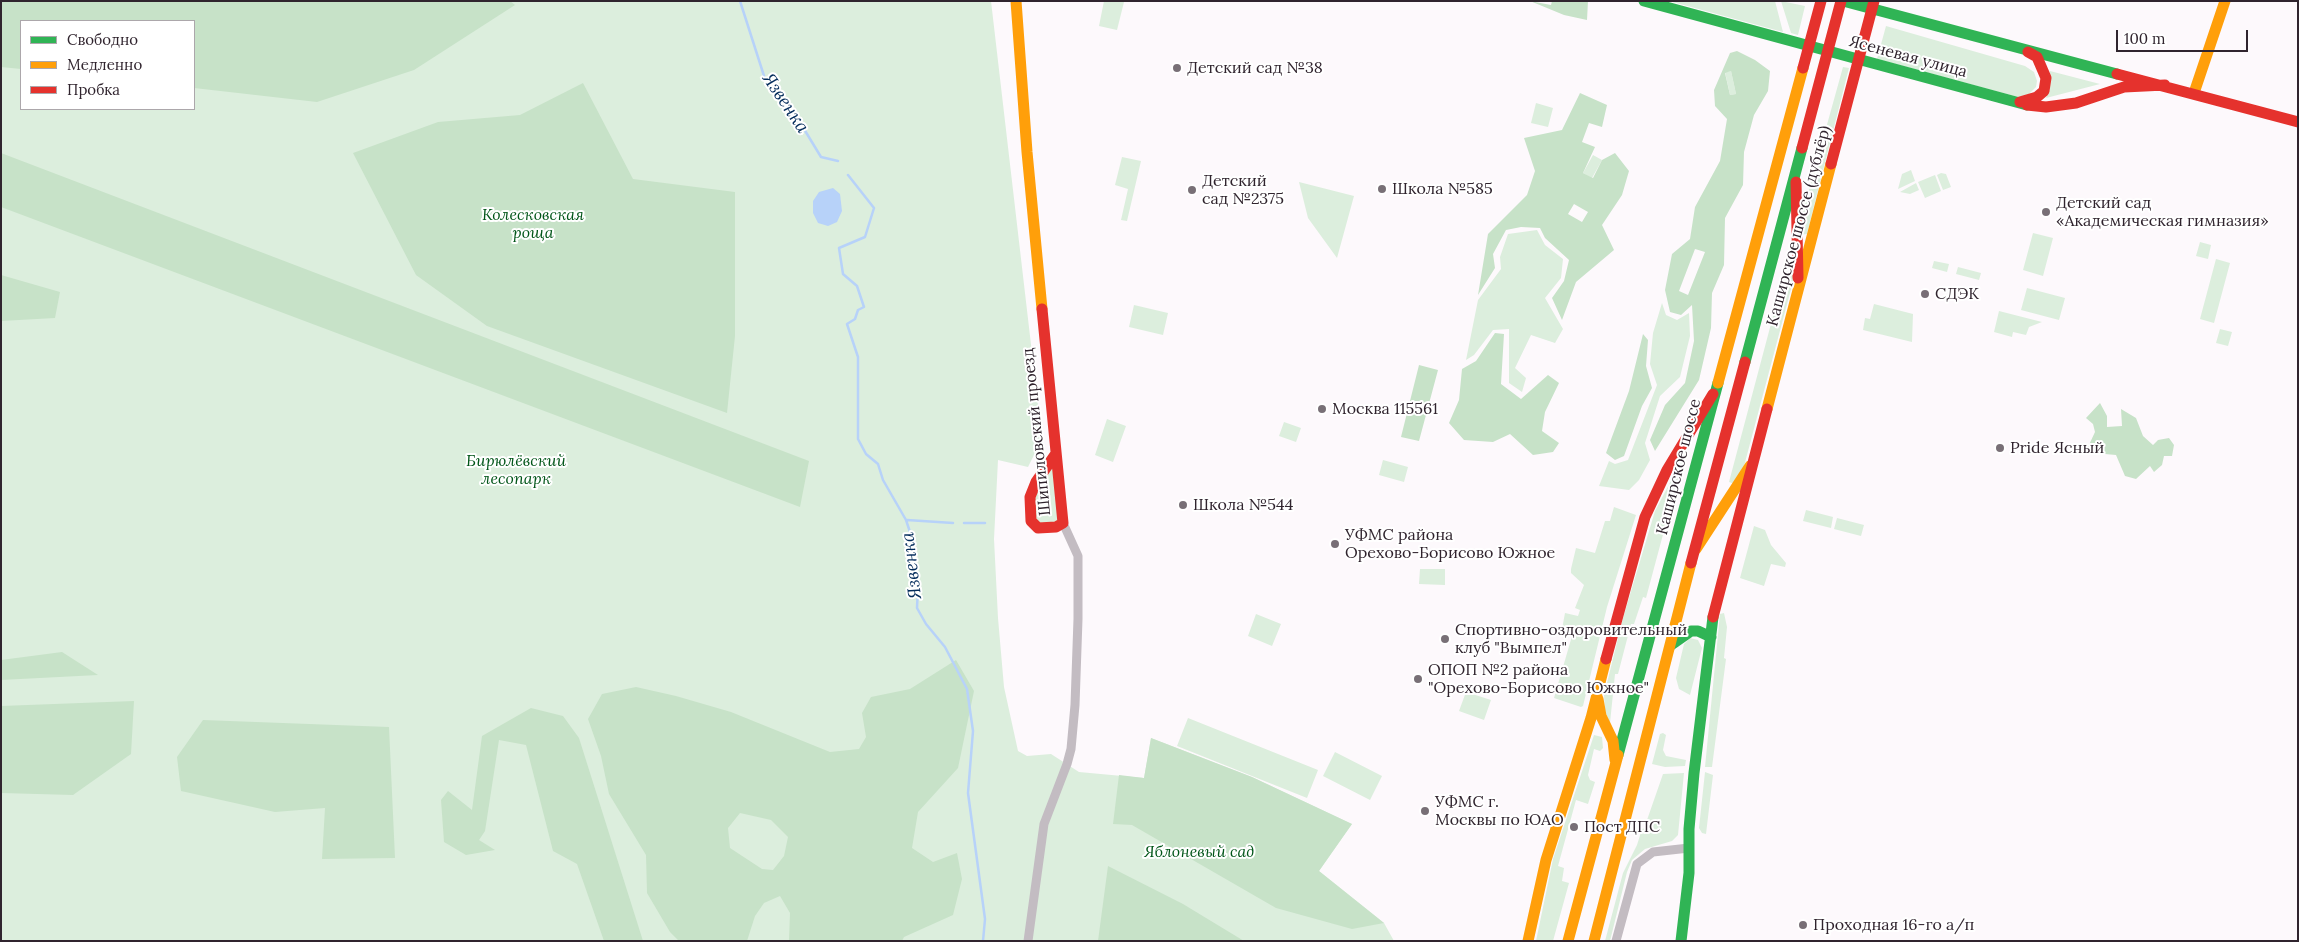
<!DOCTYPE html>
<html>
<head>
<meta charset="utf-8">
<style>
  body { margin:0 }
  #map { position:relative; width:2299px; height:942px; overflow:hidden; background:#fdf9fc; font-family:Lora,serif }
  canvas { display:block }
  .frame { position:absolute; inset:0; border:2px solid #30242e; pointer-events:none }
  .legend { position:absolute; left:20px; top:20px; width:175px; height:90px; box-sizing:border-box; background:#fff; border:1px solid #aca7ab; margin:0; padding:6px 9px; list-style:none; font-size:15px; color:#30242e }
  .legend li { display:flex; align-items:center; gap:10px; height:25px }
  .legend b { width:25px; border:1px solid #aca7ab }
  .scale { position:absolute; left:2116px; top:30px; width:132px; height:22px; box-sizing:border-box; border:2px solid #30242e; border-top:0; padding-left:6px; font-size:15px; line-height:18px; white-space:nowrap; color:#30242e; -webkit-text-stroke:4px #fff; paint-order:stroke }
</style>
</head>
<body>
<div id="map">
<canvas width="2299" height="942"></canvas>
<div class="frame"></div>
<ul class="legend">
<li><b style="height:6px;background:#30b455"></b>Свободно</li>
<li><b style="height:6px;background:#ff9f0a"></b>Медленно</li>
<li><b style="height:6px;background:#e5322d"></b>Пробка</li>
</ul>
<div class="scale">100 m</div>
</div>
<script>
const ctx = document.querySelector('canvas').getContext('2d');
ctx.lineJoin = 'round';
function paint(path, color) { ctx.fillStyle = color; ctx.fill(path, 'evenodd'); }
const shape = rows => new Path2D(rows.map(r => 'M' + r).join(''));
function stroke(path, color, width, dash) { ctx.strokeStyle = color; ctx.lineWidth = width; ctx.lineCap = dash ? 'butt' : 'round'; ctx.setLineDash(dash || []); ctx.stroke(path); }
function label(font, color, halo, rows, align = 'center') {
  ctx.font = font + ' Lora,serif'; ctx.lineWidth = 4; ctx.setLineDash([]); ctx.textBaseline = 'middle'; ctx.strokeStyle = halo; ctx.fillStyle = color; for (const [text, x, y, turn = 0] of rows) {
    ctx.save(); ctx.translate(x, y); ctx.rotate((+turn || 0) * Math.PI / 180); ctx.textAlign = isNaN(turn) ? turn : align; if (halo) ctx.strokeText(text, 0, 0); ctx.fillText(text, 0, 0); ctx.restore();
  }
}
paint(shape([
  [1,1,991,1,1042,439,1028,467,998,460,994,539,998,618,1004,687,1018,751,1027,756,1051,754,1079,772,1144,778,1151,738,1252,777,1352,824,1319,871,1384,923,1394,941,1,941],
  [21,21,194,21,194,109,21,109],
  [1104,1,1124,2,1117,30,1099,26],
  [1669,1,1775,1,1783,32],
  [1781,1,1805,6,1798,35,1791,33],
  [1886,26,2025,66,2034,72,2037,81,2036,87,2028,95,2018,97,1877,59],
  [1843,67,1849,68,1807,234,1800,235,1803,211],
  [1731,71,1736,94,1730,95,1725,72],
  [2050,71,2100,84,2046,98,2050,89],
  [1536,103,1553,108,1548,127,1531,123],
  [1593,155,1602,160,1592,178,1583,173],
  [1122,157,1141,161,1127,221,1121,220,1128,189,1115,185],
  [1911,170,1915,181,1898,189,1902,174],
  [1941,173,1946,174,1951,187,1943,190,1937,175],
  [1935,175,1941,191,1925,198,1918,182],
  [1299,182,1354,196,1337,258,1308,218],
  [1916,183,1919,190,1910,194,1900,192],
  [1537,230,1545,245,1563,259,1561,278,1545,298,1563,329,1555,343,1531,335,1515,368,1526,378,1522,392,1509,383,1509,329,1493,330,1474,355,1466,360,1478,300,1501,269,1500,257,1508,234],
  [2033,233,2053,238,2043,276,2023,270],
  [2200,242,2211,245,2208,259,2196,256],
  [2216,259,2230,263,2214,323,2200,319],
  [1934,261,1949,264,1947,272,1932,268],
  [1958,267,1981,273,1979,280,1956,274],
  [1785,271,1795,274,1743,470,1735,484,1729,482],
  [2027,288,2065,298,2059,320,2021,310],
  [1662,303,1666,315,1677,320,1689,313,1690,336,1680,377,1660,396,1645,443,1650,460,1639,480,1629,490,1599,486,1609,461,1615,464,1628,460,1657,385,1650,364,1653,333],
  [1874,304,1913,314,1912,342,1863,330,1865,318,1870,319],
  [1134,305,1168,313,1163,335,1129,327],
  [1999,311,2042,322,2029,327,2026,335,2013,332,2012,337,1994,332],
  [2220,329,2232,332,2228,346,2216,343],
  [1107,419,1126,426,1113,462,1095,455],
  [1284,422,1301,428,1296,442,1279,436],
  [1055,455,1063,520,1038,528,1029,504],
  [1684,456,1646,598,1643,597,1634,624,1631,624,1618,674,1615,674,1610,723,1605,711,1604,695,1623,618,1655,511],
  [1383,460,1408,467,1404,482,1379,475],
  [1614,507,1636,515,1607,607,1583,706,1581,707,1554,698,1572,636,1565,634,1562,629,1565,613,1578,616,1580,610,1575,608,1584,585,1571,573,1571,569,1576,548,1595,553,1605,521,1610,521],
  [1806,510,1833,517,1831,528,1803,521],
  [1837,518,1864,525,1861,536,1834,529],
  [1754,526,1765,530,1771,545,1786,563,1785,567,1771,564,1764,586,1740,578],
  [1420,569,1445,569,1445,585,1419,584],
  [1724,613,1727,627,1724,658,1726,659,1712,767,1705,767,1720,614],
  [1256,614,1281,624,1272,646,1248,636],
  [1690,638,1698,640,1702,648,1690,695,1679,689,1676,678,1684,644],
  [1466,692,1491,700,1484,720,1459,711],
  [1188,718,1318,770,1307,798,1177,746],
  [1663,733,1666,735,1663,750,1666,756,1686,760,1685,766,1665,767,1652,764,1660,734],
  [1594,735,1602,737,1603,748,1600,751,1594,749,1588,775,1590,780,1595,782,1588,804,1576,800,1558,866,1564,868,1562,881,1569,883,1553,941,1536,941,1553,859],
  [1335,752,1382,776,1370,800,1323,776],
  [1705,772,1713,775,1706,834,1702,833,1699,828],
  [1684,773,1678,835,1672,841,1645,849,1632,860,1627,872,1610,941,1605,941,1623,873,1637,845,1642,829,1649,827,1650,821,1647,820,1663,774]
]), '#dceedd');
paint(shape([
  [1,1,510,1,515,5,414,70,317,102,194,88,194,21,21,21,21,69,1,67],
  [1530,1,1551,5,1552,1,1588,1,1587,20,1564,15],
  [1737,51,1755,60,1770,71,1768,91,1754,115,1744,152,1743,185,1725,218,1724,265,1712,293,1711,328,1699,380,1655,451,1650,440,1665,405,1685,383,1694,341,1692,305,1681,315,1670,312,1665,290,1672,254,1690,239,1695,207,1720,161,1727,119,1715,106,1714,90,1730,53],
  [1731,71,1736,94,1730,95,1725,73],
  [1695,249,1705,252,1688,295,1679,291],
  [583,83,633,179,735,192,735,336,727,413,487,326,416,275,353,153,438,122,520,115],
  [1580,93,1607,105,1602,127,1589,123,1582,142,1595,147,1583,173,1593,178,1602,160,1615,153,1629,171,1622,195,1602,225,1614,250,1576,282,1562,320,1552,298,1564,281,1569,260,1545,238,1540,228,1521,227,1506,230,1493,254,1495,268,1478,295,1488,234,1527,195,1535,171,1524,138,1562,130],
  [1574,204,1588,212,1582,222,1568,214],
  [1,153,809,461,800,507,1,207],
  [1,275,60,292,55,318,1,321],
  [1495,333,1504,334,1501,384,1521,399,1548,375,1559,383,1545,412,1542,431,1559,443,1553,452,1533,455,1510,434,1493,442,1464,440,1449,423,1459,400,1462,369,1476,361],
  [1643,334,1648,340,1646,366,1652,388,1642,406,1624,456,1615,460,1606,453,1629,391],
  [1419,365,1438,370,1419,441,1401,437],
  [2100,403,2107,416,2107,427,2122,426,2121,409,2136,418,2143,436,2153,445,2158,440,2169,438,2174,445,2172,456,2164,456,2162,465,2154,472,2150,466,2136,479,2125,476,2116,455,2094,453,2088,447,2095,432,2093,424,2086,418],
  [62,652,98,675,1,680,1,660],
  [956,660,974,691,958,768,918,812,912,848,933,862,957,853,962,879,953,915,904,937,902,941,789,941,790,913,780,896,764,903,755,916,747,941,679,941,670,932,647,893,646,855,609,794,601,756,588,719,602,694,636,687,676,696,731,712,830,752,859,749,866,737,862,713,871,697,910,689],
  [740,813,771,820,788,837,784,856,773,870,762,869,730,848,728,828],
  [134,701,131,754,73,795,1,793,1,706],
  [531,708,563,716,579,738,643,941,604,941,577,864,553,851,526,745,499,740,485,831,479,840,495,850,466,855,444,842,441,800,448,791,472,810,482,736],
  [203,720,389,727,395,858,322,859,325,808,275,812,181,791,177,757],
  [1151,738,1252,777,1352,824,1319,871,1384,923,1352,929,1276,908,1132,825,1113,824,1119,775,1144,778],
  [1108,866,1183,904,1244,941,1098,941]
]), '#c7e2c8');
paint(shape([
  [833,188,840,194,842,211,837,222,828,226,818,223,813,213,813,201,819,192]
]), '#b7d2f9');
stroke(shape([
  [740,1,765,79,804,129,821,157,838,161],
  [848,175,874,208,865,237,839,248,843,274,857,286,864,307,858,310,855,319,847,324,858,357,858,439,866,454,878,464,883,480,906,520,914,544,910,557,918,586,917,608,926,624,945,647,967,689,973,731,968,793,985,919,983,941],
  [907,520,953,523],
  [964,523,985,523]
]), '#b7d2f9', 2.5);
stroke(shape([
  [1028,941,1044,824,1067,764,1071,749,1075,705,1078,619,1078,556,1063,523],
  [1616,941,1637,864,1653,852,1689,848]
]), '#c3bcc2', 9);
stroke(shape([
  [1644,1,2027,105],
  [1843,1,2117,74],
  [1745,362,1802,148],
  [1671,645,1691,631,1698,631,1711,637],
  [1618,755,1718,383],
  [1681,941,1689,873,1689,829,1694,773,1713,617]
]), '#30b455', 11);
stroke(shape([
  [1016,1,1027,152,1042,309],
  [2194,93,2225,1],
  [1718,383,1803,68],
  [1767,409,1831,164],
  [1696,549,1750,466],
  [1598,699,1601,716,1613,741,1615,760],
  [1528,941,1546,860,1591,718,1606,659],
  [1568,941,1618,755],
  [1594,941,1691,563]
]), '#ff9f0a', 11);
stroke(shape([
  [1803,68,1821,1],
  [2117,74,2298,122],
  [2020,102,2037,97,2044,91,2046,78,2037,57,2028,52],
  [2027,105,2046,107,2076,103,2124,87,2165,85],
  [1802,148,1841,1],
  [1831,164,1874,1],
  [1796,182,1798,278],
  [1042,309,1063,523,1056,527,1038,528,1031,521,1030,497,1036,482,1055,455],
  [1691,563,1745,362],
  [1713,617,1767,409],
  [1606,659,1645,517,1667,470,1713,394]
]), '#e5322d', 11);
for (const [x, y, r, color] of [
  [1177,68,5,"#786f76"],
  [1382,189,5,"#786f76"],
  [1192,190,5,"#786f76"],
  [2046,212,5,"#786f76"],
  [1925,294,5,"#786f76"],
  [1322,409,5,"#786f76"],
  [2000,448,5,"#786f76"],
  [1183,505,5,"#786f76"],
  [1335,544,5,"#786f76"],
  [1445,639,5,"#786f76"],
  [1418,679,5,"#786f76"],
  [1425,811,5,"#786f76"],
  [1574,827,5,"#786f76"],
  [1803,925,5,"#786f76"]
]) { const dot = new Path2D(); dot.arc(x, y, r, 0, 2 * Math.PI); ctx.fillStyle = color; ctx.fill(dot); stroke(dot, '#fff', 2); }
label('16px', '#30242e', '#fff', [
  ["Ясеневая улица",1908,57,15],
  ["Каширское шоссе (дублёр)",1799,226,-75],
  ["Шипиловский проезд",1037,432,-96],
  ["Каширское шоссе",1679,467,-76]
]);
label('16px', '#30242e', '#fff', [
  ["Детский сад №38",1187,68],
  ["Детский",1202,181],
  ["сад №2375",1202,199],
  ["Школа №585",1392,189],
  ["Детский сад",2056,203],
  ["«Академическая гимназия»",2056,221],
  ["СДЭК",1935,294],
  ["Москва 115561",1332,409],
  ["Pride Ясный",2010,448],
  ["Школа №544",1193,505],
  ["УФМС района",1345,535],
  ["Орехово-Борисово Южное",1345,553],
  ["Спортивно-оздоровительный",1455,630],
  ["клуб \"Вымпел\"",1455,648],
  ["ОПОП №2 района",1428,670],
  ["\"Орехово-Борисово Южное\"",1428,688],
  ["УФМС г.",1435,802],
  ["Москвы по ЮАО",1435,820],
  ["Пост ДПС",1584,827],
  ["Проходная 16-го а/п",1813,925]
], 'left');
label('italic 16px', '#005518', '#fff', [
  ["Колесковская",533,215],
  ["роща",533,233],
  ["Бирюлёвский",516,461],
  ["лесопарк",516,479],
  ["Яблоневый сад",1199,852]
]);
label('italic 18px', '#022b5a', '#fff', [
  ["Язвенка",785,103,56],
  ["Язвенка",912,566,-97]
]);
</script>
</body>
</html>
